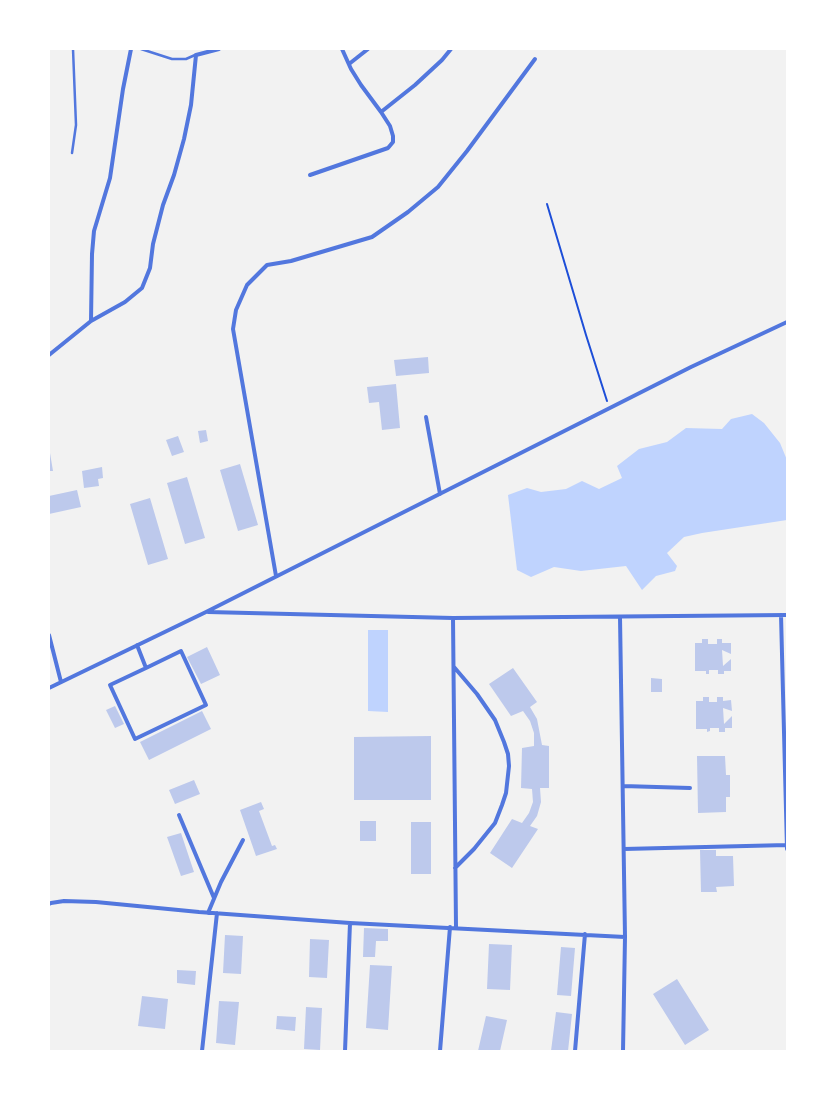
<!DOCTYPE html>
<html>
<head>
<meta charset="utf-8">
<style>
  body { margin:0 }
  #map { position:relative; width:836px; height:1100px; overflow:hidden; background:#f2f2f2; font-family:Arial,sans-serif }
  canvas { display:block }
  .frame { position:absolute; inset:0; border:50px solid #fff; pointer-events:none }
</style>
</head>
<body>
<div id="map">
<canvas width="836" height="1100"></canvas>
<div class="frame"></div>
</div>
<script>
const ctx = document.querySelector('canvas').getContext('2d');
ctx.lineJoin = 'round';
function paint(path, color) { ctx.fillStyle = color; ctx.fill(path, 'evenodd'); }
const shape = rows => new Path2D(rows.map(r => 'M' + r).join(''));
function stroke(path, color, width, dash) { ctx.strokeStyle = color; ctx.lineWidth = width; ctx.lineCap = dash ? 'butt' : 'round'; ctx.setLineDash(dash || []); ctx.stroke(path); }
paint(shape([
  [752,414,764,423,780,443,787,460,787,520,702,533,684,537,667,553,677,566,675,571,656,576,642,590,626,566,581,571,554,567,531,577,517,570,508,495,527,488,541,492,566,489,582,481,599,489,622,478,617,466,639,449,667,442,686,428,722,429,731,419],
  [368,630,388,630,388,712,368,711]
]), '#bfd3fe');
paint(shape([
  [428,357,429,373,396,376,394,360],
  [396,384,400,428,382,430,379,402,369,403,367,387],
  [206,430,208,441,200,443,198,431],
  [178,436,184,452,172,456,166,440],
  [50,453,53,471,49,471,49,454],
  [240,464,258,525,238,531,220,470],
  [102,467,103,478,98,479,99,486,84,488,82,471],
  [187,477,205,538,185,544,167,483],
  [77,490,81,507,49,514,49,496],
  [150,498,168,559,148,565,130,504],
  [702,639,708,639,708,644,717,644,717,639,722,639,722,643,731,643,731,654,722,650,723,666,731,659,731,671,724,671,724,674,718,674,718,670,709,670,709,674,706,674,706,671,695,671,695,643,702,643],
  [207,647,220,675,201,684,187,657],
  [513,668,537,702,530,707,537,719,542,745,549,746,549,788,540,788,541,802,537,816,530,826,538,829,512,868,490,853,512,819,522,823,529,813,533,802,532,789,521,788,522,748,534,746,534,733,530,721,523,711,511,716,489,684],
  [651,678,662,679,662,692,651,692],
  [703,697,709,697,709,702,717,702,717,697,723,697,723,701,731,700,732,711,723,708,724,724,732,716,732,728,725,728,725,732,719,732,719,728,710,728,710,731,707,732,707,729,696,729,696,701,703,701],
  [115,706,124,724,115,728,106,710],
  [202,711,211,729,149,760,140,742],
  [431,736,431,800,354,800,354,737],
  [697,756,725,756,726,775,730,775,730,797,726,797,726,812,698,813],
  [194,780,200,794,175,804,169,790],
  [261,802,264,809,259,811,272,846,275,845,277,849,256,856,240,810],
  [360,821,376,821,376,841,360,841],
  [411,822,431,822,431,874,411,874],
  [181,833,194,872,181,876,167,837],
  [700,850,716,850,716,856,733,856,734,886,716,887,717,892,701,892],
  [364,928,388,929,388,941,376,941,375,957,363,957],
  [225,935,243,936,241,974,223,973],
  [310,939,329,940,327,978,309,977],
  [489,944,512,945,510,990,487,989],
  [561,947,575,948,571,996,557,995],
  [370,965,392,966,388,1030,366,1028],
  [177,970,196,971,195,985,177,983],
  [677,979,709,1030,685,1045,653,994],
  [142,996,168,999,165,1029,138,1026],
  [219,1001,239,1002,235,1045,216,1043],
  [306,1007,322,1008,320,1050,304,1049],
  [556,1012,572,1014,568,1051,551,1051],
  [277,1016,296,1017,295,1031,276,1029],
  [486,1016,507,1020,500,1051,478,1051]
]), '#bdc9ec');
stroke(shape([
  [547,204,586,335,607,401]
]), '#1d4ed8', 2);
stroke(shape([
  [141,49,172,59,186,59,195,55],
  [72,153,76,125,73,49]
]), '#5277de', 2.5);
stroke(shape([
  [349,64,368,49],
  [381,112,415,85,442,60,451,49],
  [310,175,388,148,393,142,393,136,390,126,381,112,361,85,351,69,342,49],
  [91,321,92,254,94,231,110,178,123,89,131,49],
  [49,355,91,321,125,302,142,288,150,268,153,244,163,205,174,175,184,139,191,105,196,55,219,49],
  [426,417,440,494],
  [276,576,233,329,236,310,247,285,267,265,291,261,372,237,408,212,438,187,467,151,535,59],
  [208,612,453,618,787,615],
  [781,615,787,849],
  [620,617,625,937,623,1051],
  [453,618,456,927],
  [49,635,61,682],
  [137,645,146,668,110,685,135,739,206,705,181,651,146,668],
  [454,667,477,694,495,720,504,742,508,754,509,766,506,793,502,805,495,823,474,849,455,868],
  [49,688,206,612,691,367,787,322],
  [623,786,690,788],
  [179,815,214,898],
  [624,849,787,845],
  [49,904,51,903,64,901,96,902,199,912,350,923,625,937],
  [208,913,221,882,243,840],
  [202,1051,217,913],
  [345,1051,350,923],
  [440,1051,450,927],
  [575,1051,585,934]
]), '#5277de', 4);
</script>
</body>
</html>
